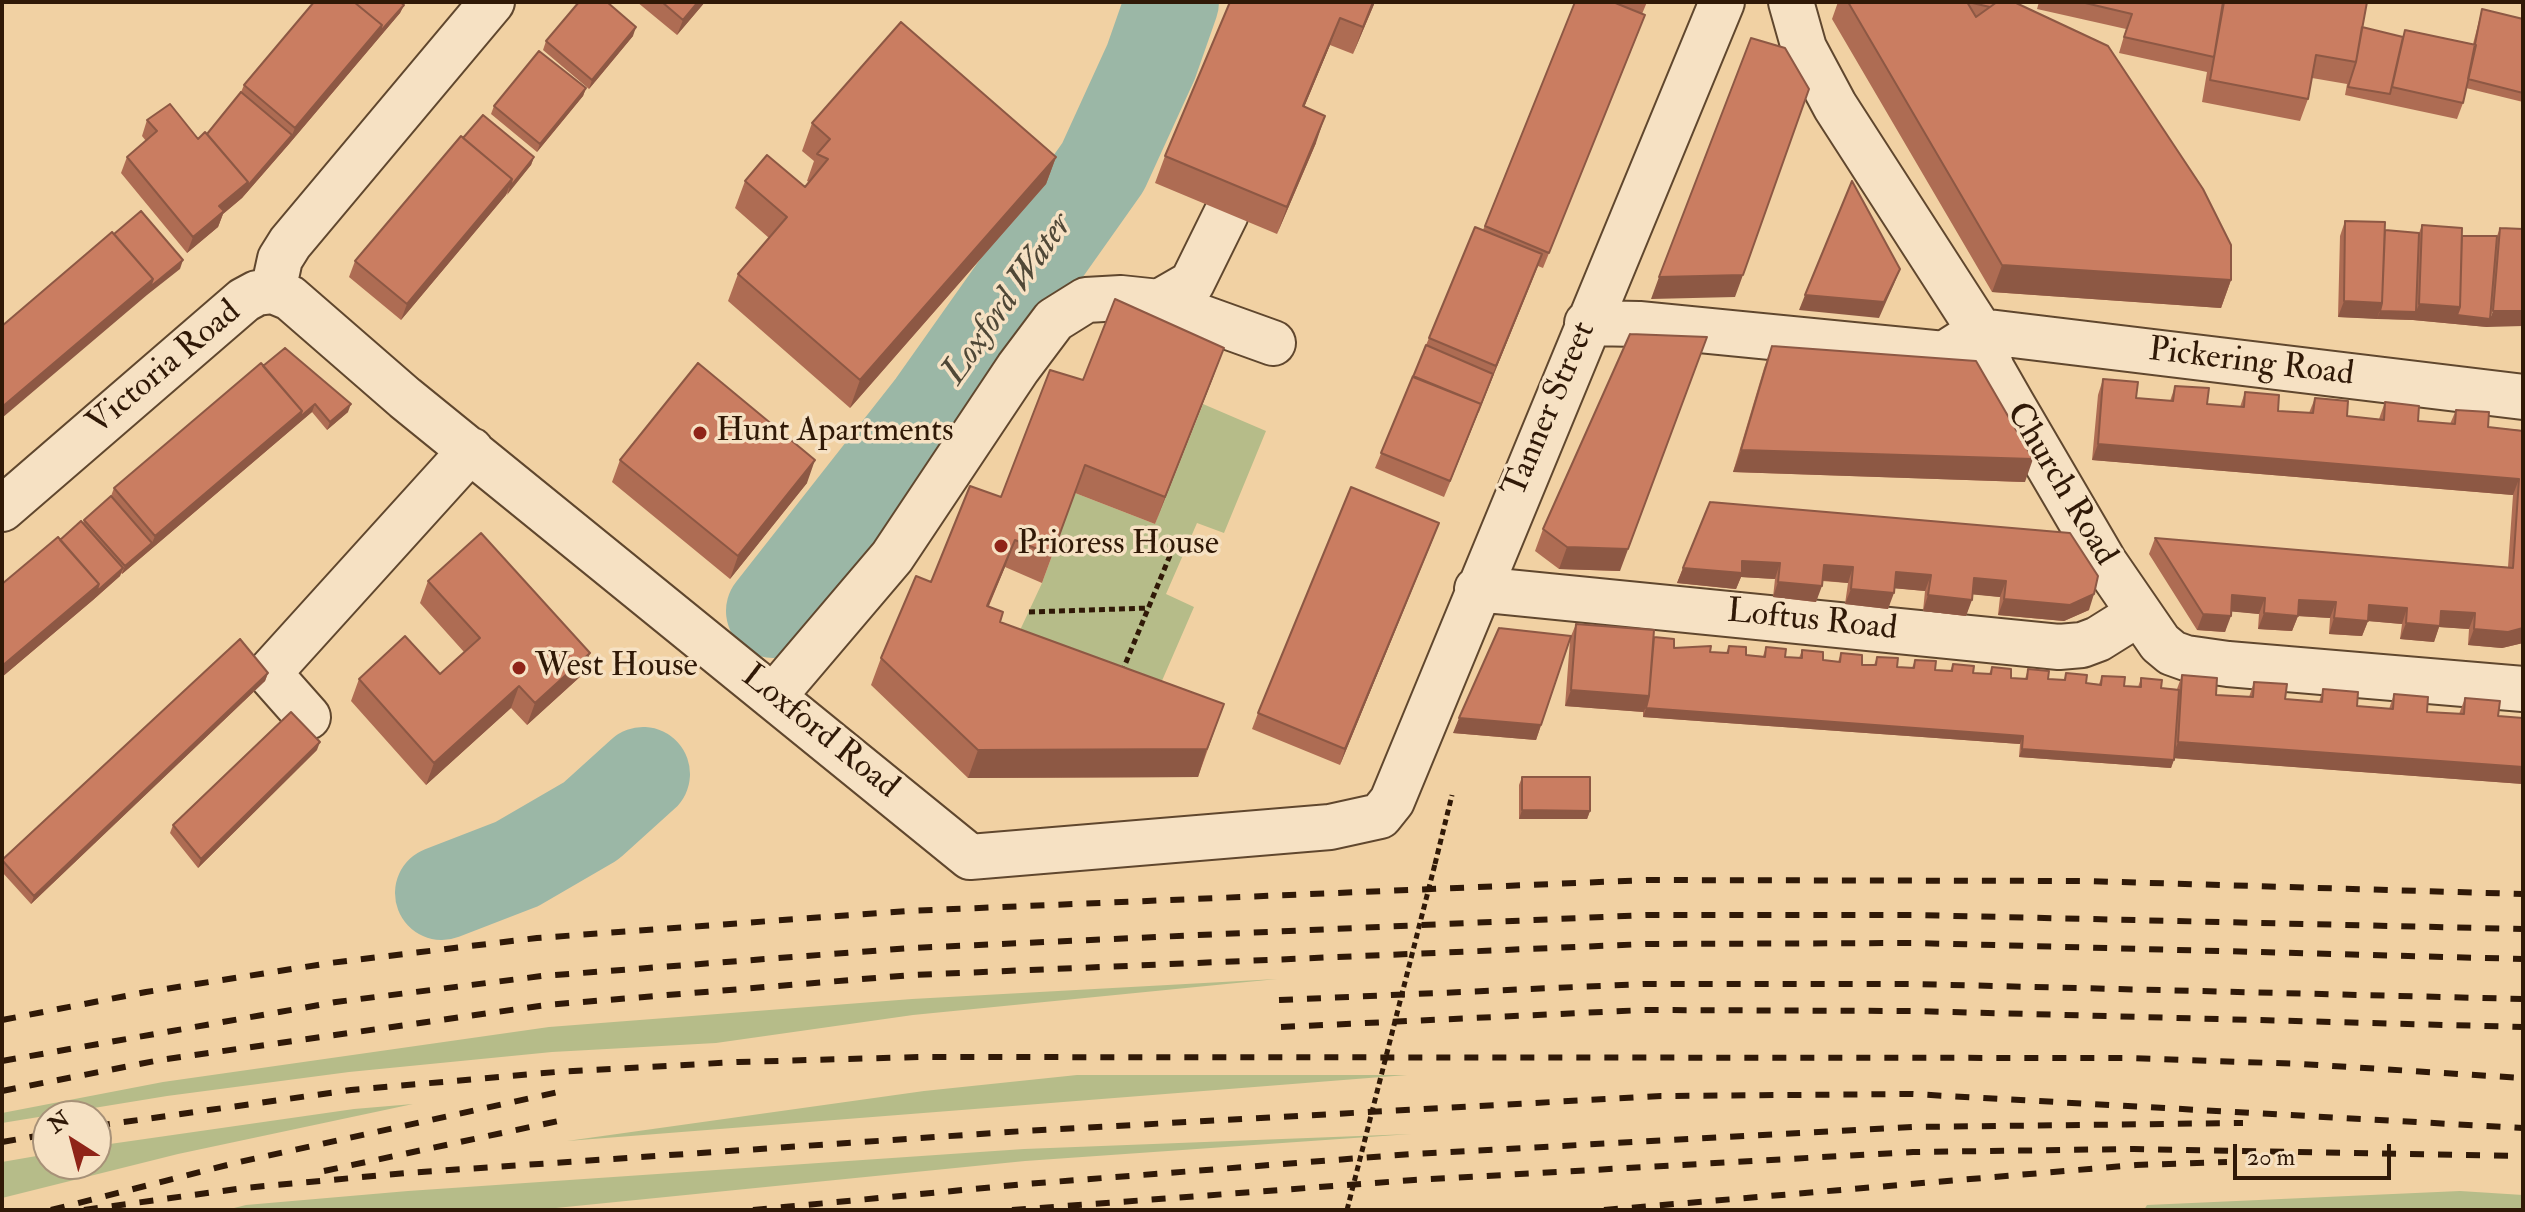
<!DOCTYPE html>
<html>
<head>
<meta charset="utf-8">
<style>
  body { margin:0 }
  #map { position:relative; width:2525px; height:1212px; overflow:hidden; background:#f1d1a3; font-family:"IM FELL Double Pica",serif }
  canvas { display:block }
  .frame { position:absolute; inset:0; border:4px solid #301907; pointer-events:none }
  .north { position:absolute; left:32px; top:1100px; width:80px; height:80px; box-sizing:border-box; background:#f6e1c3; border:2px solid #a79178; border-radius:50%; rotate:324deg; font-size:22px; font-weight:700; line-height:32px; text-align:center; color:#301907 }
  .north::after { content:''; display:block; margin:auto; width:28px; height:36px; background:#8f2418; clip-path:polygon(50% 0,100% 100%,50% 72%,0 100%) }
  .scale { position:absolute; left:2233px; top:1144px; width:158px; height:36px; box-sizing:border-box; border:4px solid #301907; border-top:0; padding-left:10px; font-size:24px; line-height:28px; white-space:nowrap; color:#301907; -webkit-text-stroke:6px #f6e1c3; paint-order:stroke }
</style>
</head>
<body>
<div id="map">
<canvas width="2525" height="1212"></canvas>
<div class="frame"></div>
<div class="north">N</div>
<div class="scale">20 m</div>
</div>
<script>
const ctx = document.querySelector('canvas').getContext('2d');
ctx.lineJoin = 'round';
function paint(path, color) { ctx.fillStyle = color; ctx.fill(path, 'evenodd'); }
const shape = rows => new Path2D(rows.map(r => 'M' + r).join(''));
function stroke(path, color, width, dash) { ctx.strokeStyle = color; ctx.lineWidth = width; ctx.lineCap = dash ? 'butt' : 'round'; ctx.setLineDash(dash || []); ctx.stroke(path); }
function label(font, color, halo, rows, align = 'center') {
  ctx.font = font + ' "IM FELL Double Pica",serif'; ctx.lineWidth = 7; ctx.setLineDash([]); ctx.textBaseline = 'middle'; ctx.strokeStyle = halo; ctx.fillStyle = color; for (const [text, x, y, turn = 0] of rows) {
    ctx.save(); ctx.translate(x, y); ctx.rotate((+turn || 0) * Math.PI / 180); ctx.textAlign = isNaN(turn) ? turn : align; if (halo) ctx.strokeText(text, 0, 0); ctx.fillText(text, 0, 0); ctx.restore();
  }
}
paint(shape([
  [1203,404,1266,431,1224,533,1197,523,1166,594,1194,607,1151,706,1008,656,1042,583,1075,493,1155,524],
  [1277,979,913,1015,716,1043,552,1052,349,1072,167,1096,2,1123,2,1113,163,1082,549,1027,912,999],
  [1077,1075,1407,1075,567,1141,924,1091],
  [413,1104,178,1154,2,1198,2,1162,48,1154,48,1164,96,1164,96,1146,354,1109],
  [1411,1134,1025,1161,536,1210,226,1210,246,1205,408,1191,1024,1149],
  [2460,1191,2523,1195,2523,1210,2144,1210,2147,1205]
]), '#b6bc89');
stroke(shape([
  [773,611,934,406,1103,167,1151,62,1172,2],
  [442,893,517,864,591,821,643,774]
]), '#9bb7a6', 94);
const minor = shape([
  [1791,2,1804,48,1835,106,1980,331,1992,369,2012,404,2105,563,2160,643,2172,653,2186,658,2228,664,2523,689],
  [273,291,290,298,405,398,970,857,1330,827,1380,816,1392,801,1722,2],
  [273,291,280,259,290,243,492,2],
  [1159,302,1273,343],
  [1587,323,1639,324,1944,354,1980,331],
  [1980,331,2523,397],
  [2,509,244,300,257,293,273,291],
  [1477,589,2059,647,2082,645,2098,639,2138,614],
  [773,697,892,557,1018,368,1054,320,1086,300,1121,298,1159,302,1192,283,1226,214],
  [308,717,269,673,471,450]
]);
stroke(minor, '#60472e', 48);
stroke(shape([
  [1029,612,1149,608],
  [1122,672,1178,536],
  [1435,864,1452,795]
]), '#301907', 5, [6, 4]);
stroke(minor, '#f6e1c3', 44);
stroke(shape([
  [1279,1000,1644,984,1914,984,2523,999],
  [2,1020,146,992,330,963,537,938,907,911,1647,880,2086,881,2523,894],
  [1281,1027,1644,1010,1913,1011,2523,1027],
  [2,1061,336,1002,542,976,911,948,1646,915,1914,915,2523,929],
  [2,1091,160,1060,546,1005,912,975,1646,944,1915,943,2523,959],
  [96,1126,351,1090,556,1072,738,1062,920,1057,2132,1058,2301,1064,2523,1078],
  [2,1142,48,1134],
  [324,1171,563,1120],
  [51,1210,239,1162,558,1092],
  [84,1210,244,1188,406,1173,1024,1131,1661,1096,1912,1094,2523,1128],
  [753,1210,1026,1184,1412,1154,1912,1127,2243,1123],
  [1012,1210,1414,1180,1913,1152,2134,1149,2523,1156],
  [1604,1210,2136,1165,2227,1162]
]), '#301907', 6, [14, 14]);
stroke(shape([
  [1347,1210,1435,864]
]), '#301907', 5, [6, 4]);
paint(shape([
  [637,2,705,2,677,35],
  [1230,2,1375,2,1353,54,1330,45,1304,107,1316,143,1277,234,1155,183,1165,156],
  [1575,2,1647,2,1642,14,1639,31,1543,268,1538,266,1444,497,1375,468,1475,227,1483,230],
  [1838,2,2014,2,2231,280,2221,308,1992,292,1832,19],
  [2039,2,2367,2,2362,27,2403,37,2405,30,2473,44,2482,9,2523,19,2523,102,2466,88,2463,103,2457,119,2345,95,2347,84,2312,78,2308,99,2300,121,2202,102,2207,72,2119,53,2126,29,2037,9],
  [404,5,400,13,289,144,242,198,223,214,218,227,187,253,121,173,127,157,146,141,142,136,147,120,198,139,207,134,241,92,244,85],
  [633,36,589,89,543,50,546,41],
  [586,88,583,96,537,152,491,114,494,106],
  [812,123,1056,157,1046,184,850,408,728,301,738,274,769,238,735,208,745,181,805,187,809,182,807,181,814,161,802,151],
  [463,138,534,157,531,165,401,320,349,277,355,261],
  [2345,221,2385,230,2419,233,2422,225,2462,236,2497,236,2500,228,2523,229,2487,327,2413,320,2338,317,2340,236],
  [1772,346,2025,482,1733,472,1764,368],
  [264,366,348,412,327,430,312,412,122,574,121,573,120,576,93,600,2,677,60,540,83,523,84,520,111,496,114,488],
  [1214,375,1155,524,1075,493,1042,583,1005,567,989,606,1000,622,1224,704,1198,777,968,778,871,685,881,658,931,582,1001,497,1083,380],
  [2103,379,2136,398,2170,401,2175,386,2207,404,2240,407,2245,392,2278,411,2309,413,2315,398,2347,416,2379,419,2385,402,2418,421,2450,424,2456,410,2488,427,2521,430,2523,424,2523,643,2502,648,2468,645,2469,629,2439,627,2434,642,2400,639,2402,624,2368,621,2362,636,2329,634,2330,618,2298,616,2292,631,2258,629,2259,614,2231,611,2225,632,2197,630,2149,554,2155,538,2508,567,2513,495,2092,460,2098,395],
  [620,460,807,483,730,579,612,482],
  [1439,523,1340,765,1252,729,1258,713],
  [1543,529,1620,571,1559,569,1535,551],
  [2070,533,2089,610,2064,621,1998,615,2000,597,1973,594,1966,616,1923,611,1925,591,1894,588,1888,609,1845,604,1848,583,1822,581,1816,602,1773,597,1775,579,1741,577,1736,589,1677,583,1683,568],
  [428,581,582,675,527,725,511,708,426,785,351,701,359,679,440,674,464,652,420,603],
  [1576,624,1654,637,1674,648,1710,652,1726,653,1729,646,1746,655,1763,656,1766,647,1785,657,1799,658,1802,650,1823,660,1838,662,1841,653,1862,665,1874,665,1877,657,1897,667,1912,668,1915,660,1935,670,1950,671,1953,664,1973,673,1989,674,1992,667,2011,678,2025,679,2028,669,2048,679,2064,680,2066,673,2086,683,2099,684,2102,676,2124,686,2138,687,2141,678,2161,688,2177,689,2182,675,2216,695,2249,697,2254,682,2285,699,2319,702,2323,689,2357,706,2389,709,2394,694,2427,712,2459,714,2465,698,2498,716,2523,718,2523,784,2174,758,2171,768,2019,757,2020,744,1643,717,1643,712,1565,706,1570,640,1536,740,1453,733,1571,636],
  [268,673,265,681,31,904,2,872,2,860],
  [317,750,198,868,170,833,173,825],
  [1522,777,1590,811,1587,819,1519,819,1519,785]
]), '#ae6c53');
paint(shape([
  [698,2,705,2,677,35,683,20],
  [1373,2,1375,2,1353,54,1363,27],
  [404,5,400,13,289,144,242,198,223,214,218,227,187,253,193,237,219,206,292,135,295,128,382,25],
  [1340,18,1330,45,1293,134,1303,106],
  [636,27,633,36,589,89,592,80],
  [586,88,583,96,537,152,540,144],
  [1325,116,1316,143,1277,234,1287,207],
  [534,157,531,165,507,195,510,187],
  [1056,157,1046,184,850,408,860,380],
  [512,179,506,195,401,320,407,304],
  [1542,254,1536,270,1444,497,1496,366],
  [183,260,180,269,147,295,2,418,2,407,153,279],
  [2002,265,2231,280,2221,308,1992,292],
  [1900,269,1894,284,1879,318,1799,310,1805,295],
  [1743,275,1735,297,1651,299,1659,277],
  [2344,301,2382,303,2377,319,2338,317],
  [2419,304,2460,307,2490,319,2493,311,2523,311,2523,326,2487,327,2413,320,2377,319,2380,311,2416,312],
  [1224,348,1214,375,1155,524,1165,497],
  [1699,359,1620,571,1559,569,1567,547],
  [315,404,312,412,122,574,125,566,152,543,155,536,302,411],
  [351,404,348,412,327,430,330,422],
  [2098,444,2519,479,2513,495,2092,460],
  [1741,450,2033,459,2025,482,1733,472],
  [815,460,807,483,730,579,738,556],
  [1439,523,1433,539,1340,765,1345,749],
  [1015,540,1005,567,977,633,987,606],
  [1742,561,1780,563,1775,579,1741,577,1736,589,1677,583,1683,568],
  [1824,565,1853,567,1848,583,1819,580],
  [123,568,120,576,93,600,96,592],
  [1896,572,1931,575,1925,591,1891,588],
  [1974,578,2006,581,2000,597,1968,594],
  [1778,582,1822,586,1816,602,1773,597],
  [99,584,93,600,2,677,2,666],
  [1851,589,1894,593,1888,609,1845,604],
  [2094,594,2089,610,2064,621,1998,615,2004,599],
  [1928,595,1972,600,1966,616,1923,611],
  [2232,595,2265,598,2259,614,2226,611],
  [2299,600,2336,602,2330,618,2298,616,2292,631,2258,629,2264,613],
  [2369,605,2407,608,2402,624,2368,621,2362,636,2329,634,2334,618],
  [2441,611,2475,613,2469,629,2439,627,2434,642,2400,639,2406,623],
  [2203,614,2231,616,2225,632,2197,630],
  [2523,628,2523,643,2502,648,2468,645,2474,629],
  [590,653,582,675,527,725,535,703],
  [268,673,265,681,31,904,34,896],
  [519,686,511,708,426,785,434,763],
  [1571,690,1649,696,1644,712,1565,706],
  [1646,708,2023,736,2020,744,1643,717],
  [1459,718,1541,725,1536,740,1453,733],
  [320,742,317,750,198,868,201,859],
  [2178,742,2523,767,2523,784,2172,758],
  [1207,749,1198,777,968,778,978,750],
  [2022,749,2174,760,2171,768,2019,757],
  [1522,810,1590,811,1587,819,1519,819]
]), '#8d5844');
const building = shape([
  [314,2,354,2,382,25,295,128,244,85,314,2],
  [354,2,400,2,404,5,379,33,382,25,354,2],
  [579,2,607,2,636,27,592,80,546,41,579,2],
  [662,2,698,2,683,20,662,2],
  [1230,2,1373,2,1363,27,1340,18,1303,106,1325,116,1287,207,1165,156,1230,2],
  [1575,2,1613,2,1645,15,1549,253,1485,226,1575,2],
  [1848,2,1967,2,1976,17,1997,2,2014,2,2108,46,2203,189,2231,245,2231,280,2002,265,1848,2],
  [1968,2,1997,2,1990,7,1968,2],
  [2081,2,2223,2,2214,57,2124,37,2132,14,2081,2],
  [2224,2,2367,2,2356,62,2316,55,2308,99,2210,80,2224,2],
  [2482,9,2523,19,2523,93,2468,79,2482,9],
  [901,22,1056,157,860,380,738,274,787,217,745,181,767,155,805,187,828,159,817,154,830,139,812,123,901,22],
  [2362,27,2403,37,2390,94,2348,87,2356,62,2362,27],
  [2405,30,2476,45,2463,103,2392,87,2405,30],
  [1751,38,1785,48,1809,89,1743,275,1659,277,1751,38],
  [539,51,586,88,540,144,494,106,539,51],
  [241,92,292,135,245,189,248,182,207,134,241,92],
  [170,104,198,139,205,132,248,182,219,206,224,211,193,237,127,157,157,131,147,120,170,104],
  [483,115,534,157,510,187,512,179,463,138,483,115],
  [461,136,512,179,407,304,355,261,461,136],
  [1852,181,1900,269,1884,302,1805,295,1852,181],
  [141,211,183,260,150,287,153,279,114,234,141,211],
  [2345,221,2385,222,2382,303,2344,301,2345,221],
  [2422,225,2462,228,2460,307,2419,304,2422,225],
  [1475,227,1542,254,1496,366,1429,338,1475,227],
  [2500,228,2523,229,2523,311,2493,311,2500,228],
  [2385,230,2419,233,2416,312,2380,311,2382,303,2385,230],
  [112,232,153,279,2,407,2,326,112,232],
  [2462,236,2497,236,2490,319,2457,315,2460,307,2462,236],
  [1115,299,1224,348,1165,497,1085,465,1052,555,1015,540,987,606,1003,612,1000,622,1224,704,1207,749,978,750,881,658,916,576,931,582,970,486,1001,497,1050,370,1083,380,1115,299],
  [1630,334,1707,337,1628,549,1567,547,1543,529,1630,334],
  [1426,345,1493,374,1478,412,1481,404,1413,377,1426,345],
  [1772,346,1976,361,2033,459,1741,450,1772,346],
  [285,348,351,404,330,422,315,404,299,418,302,411,263,366,285,348],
  [261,363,302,411,155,536,114,488,261,363],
  [698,363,815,460,738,556,620,460,698,363],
  [1413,376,1481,404,1450,481,1381,453,1413,376],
  [2103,379,2138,382,2136,398,2173,401,2175,386,2209,388,2207,404,2244,407,2245,392,2279,395,2278,411,2313,413,2315,398,2348,401,2347,416,2384,420,2385,402,2419,406,2418,421,2455,424,2456,410,2489,412,2488,427,2523,431,2523,628,2508,632,2474,629,2475,613,2441,611,2440,626,2406,623,2407,608,2369,605,2368,621,2334,618,2336,602,2299,600,2298,616,2264,613,2265,598,2232,595,2231,616,2203,614,2155,538,2513,568,2519,479,2098,444,2103,379],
  [1351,487,1439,523,1345,749,1258,713,1351,487],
  [111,496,152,543,125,566,84,520,111,496],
  [1710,502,2070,533,2098,576,2094,594,2070,605,2004,599,2006,581,1974,578,1972,600,1928,595,1931,575,1896,572,1894,593,1851,589,1853,567,1824,565,1822,586,1778,582,1780,563,1742,561,1742,573,1683,568,1710,502],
  [81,521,123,568,96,592,99,584,60,540,81,521],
  [481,533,590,653,535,703,519,686,434,763,359,679,405,636,440,674,480,638,428,581,481,533],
  [58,537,99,584,2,666,2,584,58,537],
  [1576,624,1654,630,1649,696,1571,690,1576,624],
  [1499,628,1571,636,1541,725,1459,718,1499,628],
  [1654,637,1674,639,1674,648,1711,646,1710,652,1728,653,1729,646,1746,647,1746,655,1765,657,1766,647,1786,649,1785,657,1802,658,1802,650,1823,652,1823,660,1840,662,1841,653,1862,655,1862,665,1876,665,1877,657,1898,658,1897,667,1914,668,1915,660,1936,661,1935,670,1952,671,1953,664,1974,666,1973,673,1991,674,1992,667,2011,669,2011,678,2027,679,2028,669,2049,671,2048,679,2065,680,2066,673,2087,675,2086,683,2101,685,2102,676,2125,677,2124,686,2141,687,2141,678,2162,680,2161,688,2179,690,2174,760,2022,749,2023,736,1646,708,1649,696,1654,637],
  [240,639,268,673,34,896,2,860,240,639],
  [2182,675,2217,678,2216,695,2253,697,2254,682,2287,684,2285,699,2322,702,2323,689,2358,692,2357,706,2393,709,2394,694,2428,697,2427,712,2464,714,2465,698,2500,701,2498,716,2523,718,2523,767,2178,742,2182,675],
  [291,712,320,742,201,859,173,825,291,712],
  [1522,777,1590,777,1590,811,1522,810,1522,777]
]);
paint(building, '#ca7d61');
stroke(building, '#8d5844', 2);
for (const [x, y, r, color] of [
  [700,433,8,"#8f2418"],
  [1001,546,8,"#8f2418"],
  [519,668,8,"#8f2418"]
]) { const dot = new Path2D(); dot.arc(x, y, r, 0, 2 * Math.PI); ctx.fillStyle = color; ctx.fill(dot); stroke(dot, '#f6e1c3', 3); }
label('34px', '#301907', '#f6e1c3', [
  ["Pickering Road",2251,364,7],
  ["Victoria Road",165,369,-40],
  ["Tanner Street",1551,410,-67],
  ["Church Road",2060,485,59],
  ["Loftus Road",1812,622,6],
  ["Loxford Road",819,733,39]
]);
label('34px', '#301907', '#f6e1c3', [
  ["Hunt Apartments",716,433],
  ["Prioress House",1017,546],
  ["West House",535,668]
], 'left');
label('italic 36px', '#504837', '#f6e1c3', [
  ["Loxford Water",1009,300,-55]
]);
</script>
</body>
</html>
